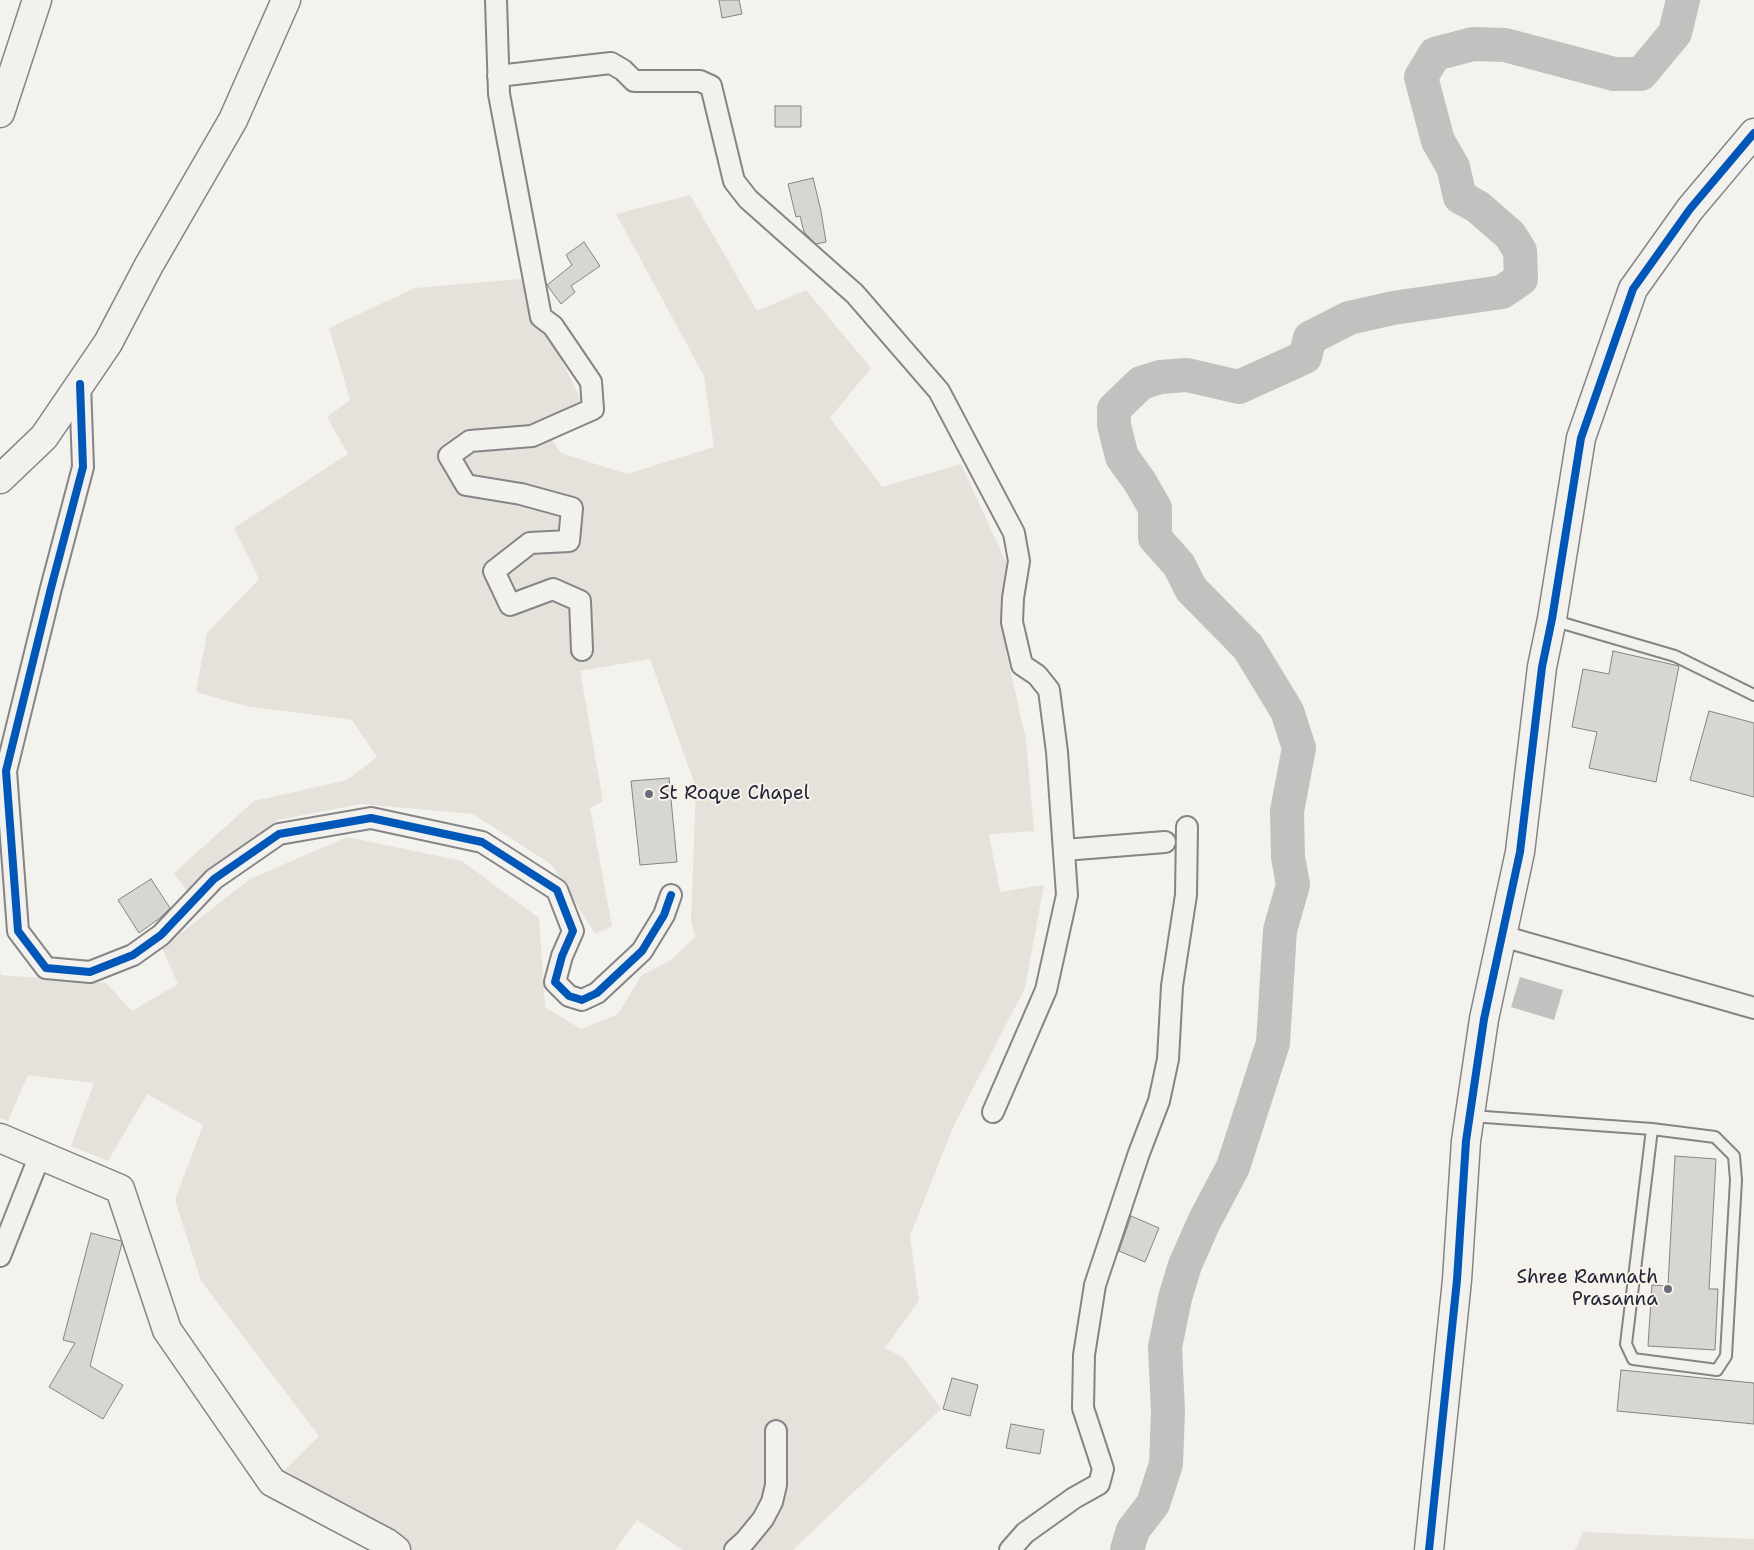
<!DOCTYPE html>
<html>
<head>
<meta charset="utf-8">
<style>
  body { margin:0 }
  canvas { display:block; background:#f4f2ec }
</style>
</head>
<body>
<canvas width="1754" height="1550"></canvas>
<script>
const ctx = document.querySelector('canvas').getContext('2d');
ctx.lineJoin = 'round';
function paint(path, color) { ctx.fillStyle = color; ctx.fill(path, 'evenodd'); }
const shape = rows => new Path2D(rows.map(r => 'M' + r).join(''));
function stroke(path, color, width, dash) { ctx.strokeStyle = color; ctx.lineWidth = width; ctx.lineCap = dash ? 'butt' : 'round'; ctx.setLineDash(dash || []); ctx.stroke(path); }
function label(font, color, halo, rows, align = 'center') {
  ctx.font = font + ' "Shantell Sans",sans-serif'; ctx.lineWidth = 4; ctx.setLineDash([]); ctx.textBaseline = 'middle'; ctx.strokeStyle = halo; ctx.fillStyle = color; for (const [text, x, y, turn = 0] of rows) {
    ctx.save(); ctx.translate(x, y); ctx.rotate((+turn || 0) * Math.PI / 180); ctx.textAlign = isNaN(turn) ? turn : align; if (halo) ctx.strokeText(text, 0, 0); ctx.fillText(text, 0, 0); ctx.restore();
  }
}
paint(shape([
  [690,195,757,311,806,290,871,368,830,418,882,487,961,464,1006,562,1006,652,1026,739,1034,831,989,834,1000,892,1044,885,1025,988,954,1125,910,1236,919,1300,885,1348,904,1358,941,1409,793,1550,683,1550,637,1520,615,1550,408,1550,285,1470,319,1436,201,1281,175,1200,203,1125,147,1094,108,1161,71,1146,94,1083,28,1075,8,1121,0,1118,0,968,1,975,106,983,132,1011,178,984,162,948,250,879,347,837,462,861,539,918,545,1007,581,1029,618,1014,642,975,671,960,695,937,691,920,696,788,650,659,580,671,603,801,590,808,612,926,595,934,552,865,473,814,361,804,277,820,188,893,174,873,254,801,347,780,377,757,352,720,246,706,196,692,207,633,259,579,234,528,348,454,327,417,350,400,329,328,415,288,522,279,581,400,544,428,561,453,627,474,714,447,704,376,616,214],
  [1583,1532,1754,1539,1754,1550,1575,1550]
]), '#e5e2dc');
paint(shape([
  [1520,977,1563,990,1554,1020,1511,1007]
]), '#c3c0c0');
stroke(shape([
  [1127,1550,1133,1530,1153,1504,1166,1464,1168,1412,1165,1347,1175,1298,1185,1265,1204,1222,1233,1167,1273,1043,1280,930,1293,885,1288,857,1287,811,1299,748,1287,711,1248,647,1191,589,1179,565,1155,538,1155,508,1140,482,1122,457,1114,425,1114,409,1141,383,1160,377,1187,375,1239,387,1305,357,1310,338,1349,318,1393,308,1502,292,1521,279,1520,251,1510,235,1478,207,1460,197,1453,167,1438,141,1421,77,1435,54,1473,44,1505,45,1614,74,1641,74,1675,33,1683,0]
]), '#c3c0c0', 34);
const building = shape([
  [719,0,739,0,742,14,722,18,719,0],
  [775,106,801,106,801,127,775,127,775,106],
  [813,178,821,211,826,242,816,244,804,232,800,216,796,217,788,184,813,178],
  [584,242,600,266,571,286,575,292,561,304,547,285,572,265,566,255,584,242],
  [1613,651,1679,666,1656,782,1589,768,1597,732,1572,727,1583,669,1609,674,1613,651],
  [1709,711,1754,723,1754,797,1690,780,1709,711],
  [669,778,677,862,640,865,631,781,669,778],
  [151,879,170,908,160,918,139,933,118,900,151,879],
  [1675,1156,1716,1159,1709,1289,1718,1289,1715,1350,1648,1346,1652,1285,1668,1286,1675,1156],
  [1131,1216,1159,1228,1145,1262,1119,1251,1131,1216],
  [91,1233,121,1241,122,1243,90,1366,123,1385,103,1419,49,1387,75,1343,63,1340,91,1233],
  [1621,1370,1754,1383,1754,1424,1617,1411,1621,1370],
  [952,1378,978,1385,970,1416,943,1409,952,1378],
  [1011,1424,1044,1430,1040,1454,1006,1448,1011,1424]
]);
paint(building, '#d7d6d3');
stroke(building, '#858486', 1);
const lane = shape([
  [1552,620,1675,656,1754,695],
  [1471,1116,1652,1129,1715,1137,1734,1156,1736,1180,1726,1356,1717,1370,1633,1359,1626,1344,1652,1129]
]);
const street = shape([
  [496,0,499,94,541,317,553,326,591,382,593,409,532,436,470,441,449,456,466,485,521,494,572,508,569,541,530,543,494,571,510,605,553,589,580,601,582,650],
  [498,76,611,63,623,70,634,81,700,81,711,86,734,181,748,199,855,294,939,391,1014,533,1019,561,1013,598,1012,622,1022,665,1037,675,1049,690,1057,752,1067,895,1046,990,993,1112],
  [80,384,83,467,51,588,6,771,18,931,46,968,90,972,133,955,161,935,214,879,279,834,371,818,482,842,557,890,573,931,562,956,555,982,569,996,582,1000,597,993,642,951,664,915,671,895],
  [1064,850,1165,842],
  [1502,936,1754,1008],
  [0,1256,40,1155],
  [735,1550,745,1541,763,1519,772,1502,776,1485,776,1431],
  [1010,1550,1025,1533,1074,1498,1099,1484,1103,1469,1083,1408,1084,1355,1095,1285,1139,1153,1159,1101,1168,1059,1172,986,1186,895,1187,827]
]);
const secondary = shape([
  [0,113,37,0],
  [0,479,44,437,108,343,149,265,233,120,286,0],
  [0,1138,120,1189,167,1330,272,1482,387,1543,396,1550],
  [1429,1550,1457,1280,1466,1141,1484,1019,1520,852,1542,667,1552,619,1581,438,1633,289,1690,209,1754,133]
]);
stroke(lane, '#858486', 14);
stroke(street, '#858486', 24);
stroke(secondary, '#858486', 31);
stroke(lane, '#f2f1ed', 10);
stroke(street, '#f2f1ed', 20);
stroke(secondary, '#f2f1ed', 28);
stroke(shape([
  [80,384,83,467,51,588,6,771,18,931,46,968,90,972,133,955,161,935,214,879,279,834,371,818,482,842,557,890,573,931,562,956,555,982,569,996,582,1000,597,993,642,951,664,915,671,895],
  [1429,1550,1457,1280,1466,1141,1484,1019,1520,852,1542,667,1552,619,1581,438,1633,289,1690,209,1754,133]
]), '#0057b8', 8);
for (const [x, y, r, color] of [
  [649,794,5,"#6c6b79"],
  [1668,1289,5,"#6c6b79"]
]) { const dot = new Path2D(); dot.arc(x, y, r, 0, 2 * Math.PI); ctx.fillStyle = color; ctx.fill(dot); stroke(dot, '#f7f3e8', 2); }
label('19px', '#22223b', '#f7f3e8', [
  ["St Roque Chapel",659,794],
  ["Shree Ramnath",1658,1278,"right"],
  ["Prasanna",1658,1300,"right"]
], 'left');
</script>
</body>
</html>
